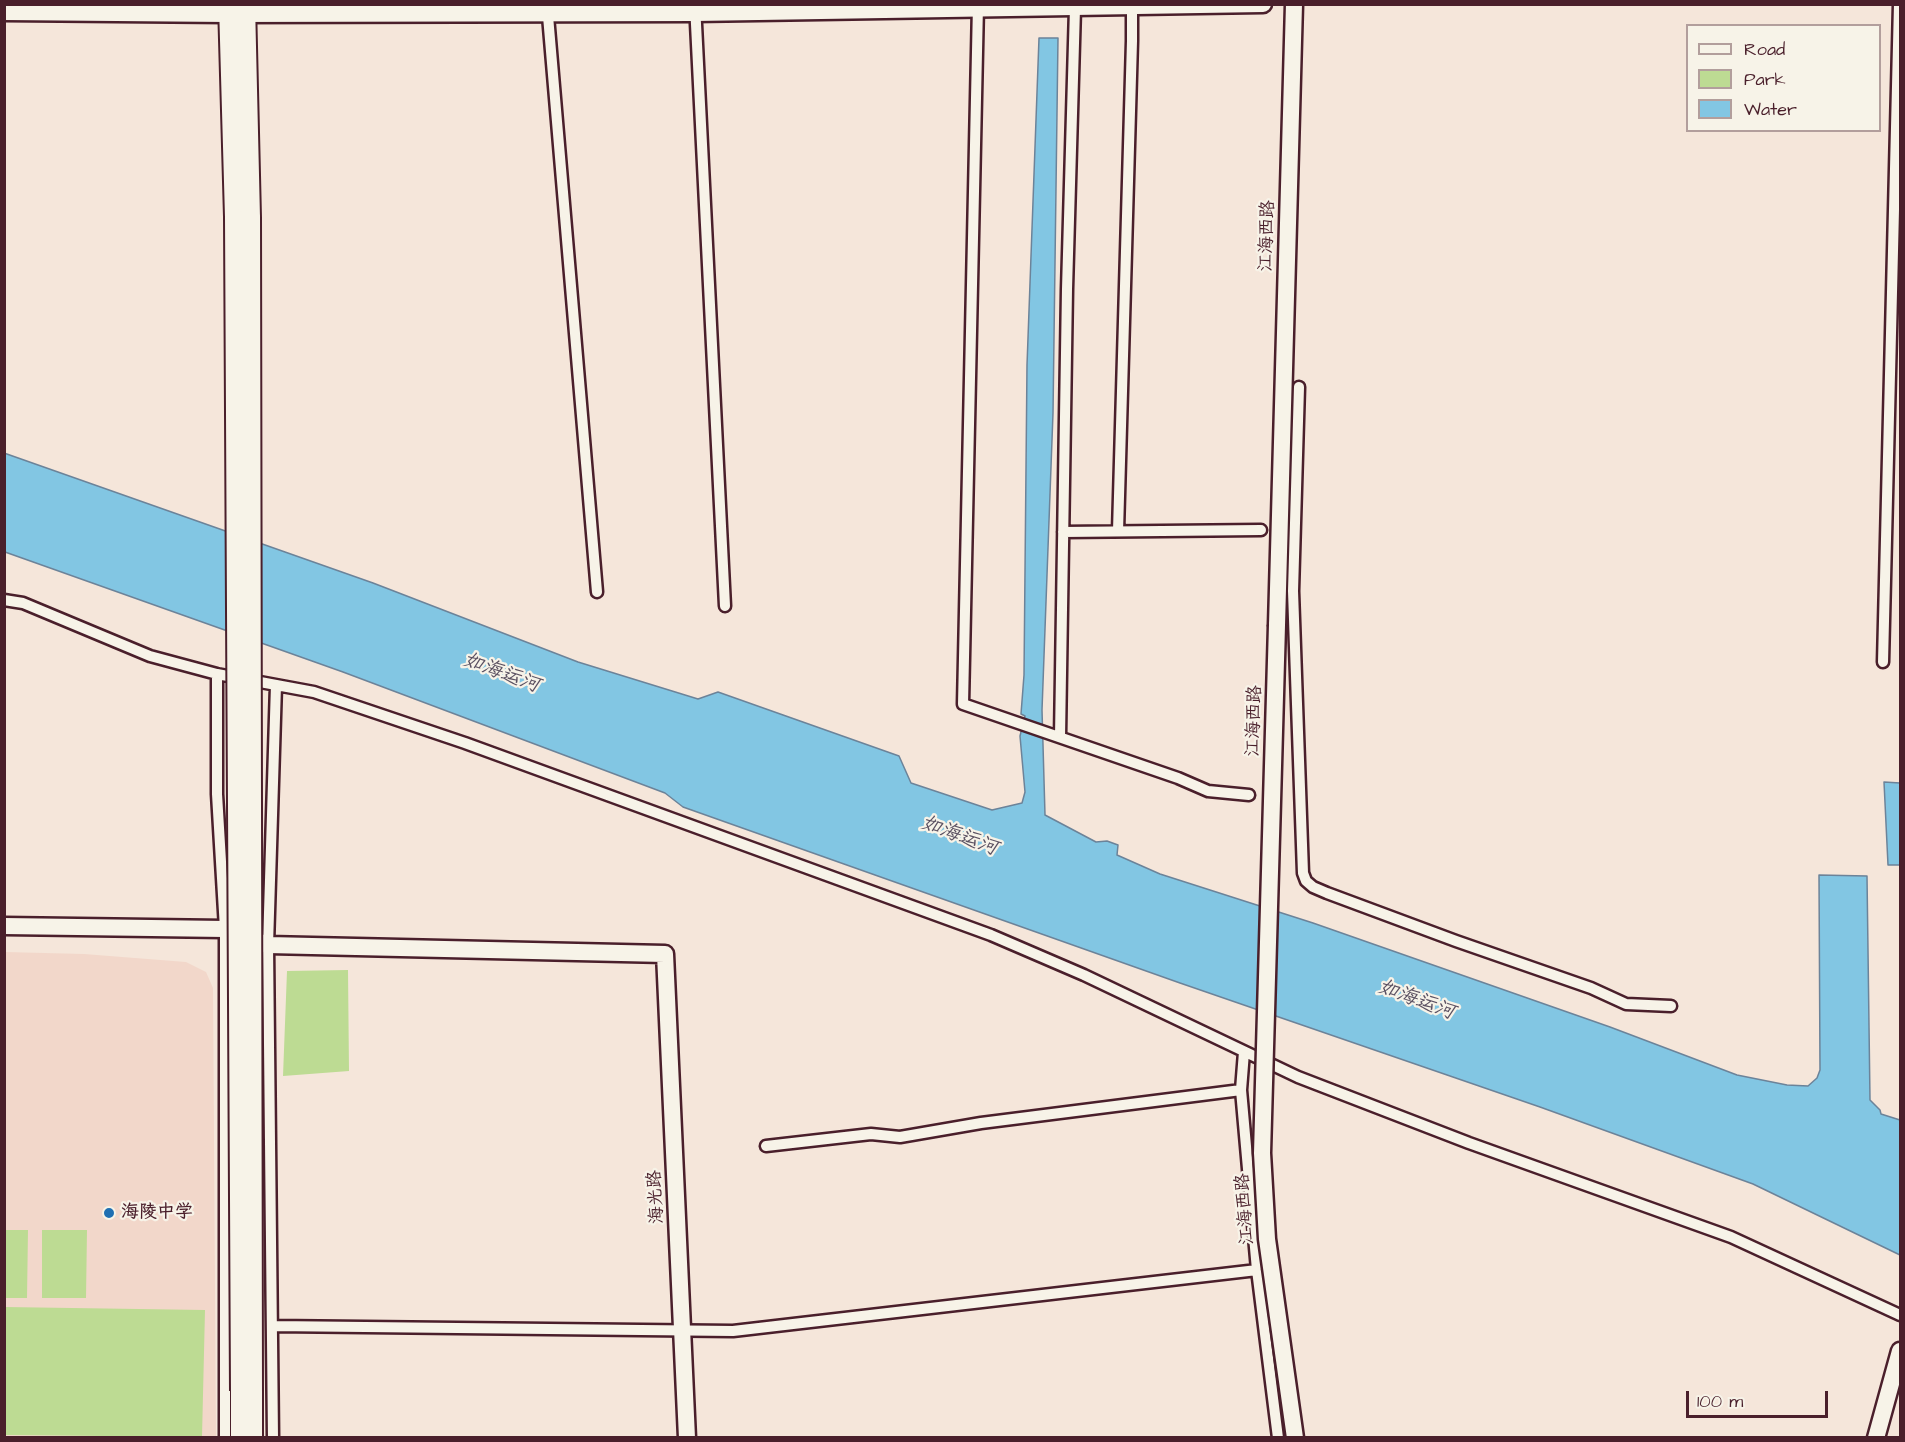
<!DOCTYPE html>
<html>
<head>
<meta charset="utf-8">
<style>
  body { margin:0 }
  #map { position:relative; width:1905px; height:1442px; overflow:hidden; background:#f5e6da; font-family:"Architects Daughter",sans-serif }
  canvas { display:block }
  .frame { position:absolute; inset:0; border:6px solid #4a1f2b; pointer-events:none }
  .legend { position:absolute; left:1686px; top:24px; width:195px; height:108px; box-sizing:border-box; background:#f7f3e8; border:2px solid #b29e9c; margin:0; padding:8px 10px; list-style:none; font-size:18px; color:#4a1f2b }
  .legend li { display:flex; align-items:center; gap:12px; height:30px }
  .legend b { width:30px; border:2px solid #b29e9c }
  .scale { position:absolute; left:1686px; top:1391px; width:142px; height:27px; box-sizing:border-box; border:3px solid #4a1f2b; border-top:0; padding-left:8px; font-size:18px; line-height:21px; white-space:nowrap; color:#4a1f2b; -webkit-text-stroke:4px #f7f3e8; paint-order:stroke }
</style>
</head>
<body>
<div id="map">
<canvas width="1905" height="1442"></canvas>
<div class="frame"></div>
<ul class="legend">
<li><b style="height:8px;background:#f7f3e8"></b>Road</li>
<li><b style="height:16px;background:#bddb93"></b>Park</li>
<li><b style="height:16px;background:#82c6e3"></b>Water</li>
</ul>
<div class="scale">100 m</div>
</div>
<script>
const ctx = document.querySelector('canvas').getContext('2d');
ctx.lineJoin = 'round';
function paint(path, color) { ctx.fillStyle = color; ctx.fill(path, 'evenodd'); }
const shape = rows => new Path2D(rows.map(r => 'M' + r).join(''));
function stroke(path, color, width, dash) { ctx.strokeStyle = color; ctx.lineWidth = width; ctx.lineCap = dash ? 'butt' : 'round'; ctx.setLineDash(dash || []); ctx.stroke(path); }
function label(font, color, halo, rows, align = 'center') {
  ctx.font = font + ' "Architects Daughter","LXGW WenKai TC",sans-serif'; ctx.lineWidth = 4.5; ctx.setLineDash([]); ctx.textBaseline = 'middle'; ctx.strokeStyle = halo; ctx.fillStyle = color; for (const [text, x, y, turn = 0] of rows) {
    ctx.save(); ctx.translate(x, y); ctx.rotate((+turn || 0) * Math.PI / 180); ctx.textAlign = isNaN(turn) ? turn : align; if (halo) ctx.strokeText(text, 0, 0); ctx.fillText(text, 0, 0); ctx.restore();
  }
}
paint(shape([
  [5,952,84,954,186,962,206,972,213,988,216,1437,5,1438]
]), '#f2d7ca');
paint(shape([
  [348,970,349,1071,283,1076,287,971],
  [5,1230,28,1230,27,1298,5,1298],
  [42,1230,87,1230,86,1298,42,1298],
  [5,1307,205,1310,202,1437,5,1435]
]), '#bddb93');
const water = shape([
  [1039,38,1058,38,1053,413,1042,710,1045,815,1096,842,1107,841,1118,845,1117,855,1160,874,1313,923,1610,1027,1737,1075,1787,1085,1808,1086,1817,1078,1820,1070,1819,875,1867,876,1870,1100,1880,1110,1881,1114,1900,1120,1900,1255,1753,1184,1540,1107,1180,983,683,807,665,793,343,672,5,552,4,453,373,583,578,662,698,699,718,692,899,756,911,783,992,810,1022,803,1025,792,1020,736,1025,716,1021,714,1024,675,1027,365,1039,38],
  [1884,782,1900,783,1900,865,1888,865,1884,782]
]);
paint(water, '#82c6e3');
stroke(water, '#6c8399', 1.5);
const street = shape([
  [547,4,597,592],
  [695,4,725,606],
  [978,5,963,704,1178,778,1208,791,1249,795],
  [1299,387,1293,591,1303,873,1306,881,1313,887,1327,893,1456,941,1591,988,1626,1004,1671,1006],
  [1118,531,1132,41,1132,7],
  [1063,532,1261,530],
  [4,600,23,603,150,656,217,674,314,692,465,743,991,935,1084,975,1298,1077,1469,1143,1731,1237,1900,1315],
  [1883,662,1899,4],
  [217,674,217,794,225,929,225,1438],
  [1060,737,1067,289,1075,8],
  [1244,1052,1241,1090,1257,1270,1278,1438],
  [766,1146,871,1134,900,1137,981,1123,1241,1090],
  [273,1326,733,1331,1257,1270],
  [273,1438,268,945,276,685]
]);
const secondary = shape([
  [4,12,228,14,695,13,1263,4],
  [1277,625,1294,4],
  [4,926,225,929,268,945,665,954,687,1438],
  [1876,1438,1900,1351]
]);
const primary = shape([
  [228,4,234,217],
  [246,4,251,218],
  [240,1391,240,1438],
  [253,1391,253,1438]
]);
stroke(street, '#4a1f2b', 15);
stroke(secondary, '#4a1f2b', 21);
stroke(primary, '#4a1f2b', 22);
stroke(street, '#f7f3e8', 10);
stroke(secondary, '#f7f3e8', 16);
stroke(primary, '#f7f3e8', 18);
const secondaryBridge = shape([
  [1277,625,1262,1153,1267,1239,1295,1438]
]);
const primaryBridge = shape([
  [234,217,240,1391],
  [251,218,253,1391]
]);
stroke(secondaryBridge, '#4a1f2b', 21, []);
stroke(primaryBridge, '#4a1f2b', 22, []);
stroke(secondaryBridge, '#f7f3e8', 16);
stroke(primaryBridge, '#f7f3e8', 18);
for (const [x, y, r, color] of [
  [109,1213,6,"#1f6fb2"]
]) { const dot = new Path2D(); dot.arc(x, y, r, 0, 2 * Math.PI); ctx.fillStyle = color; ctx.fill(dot); stroke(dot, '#f7f3e8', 2); }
label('18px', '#4a1f2b', '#f7f3e8', [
  ["江海西路",1268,236,-88],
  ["江海西路",1255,721,-88],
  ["海光路",657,1197,-93],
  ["江海西路",1246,1209,-94]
]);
label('bold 18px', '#4a1f2b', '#f7f3e8', [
  ["海陵中学",121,1213]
], 'left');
label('italic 20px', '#5b5162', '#f7f3e8', [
  ["如海运河",501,674,20],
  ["如海运河",959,837,20],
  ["如海运河",1416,1001,20]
]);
</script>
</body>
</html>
